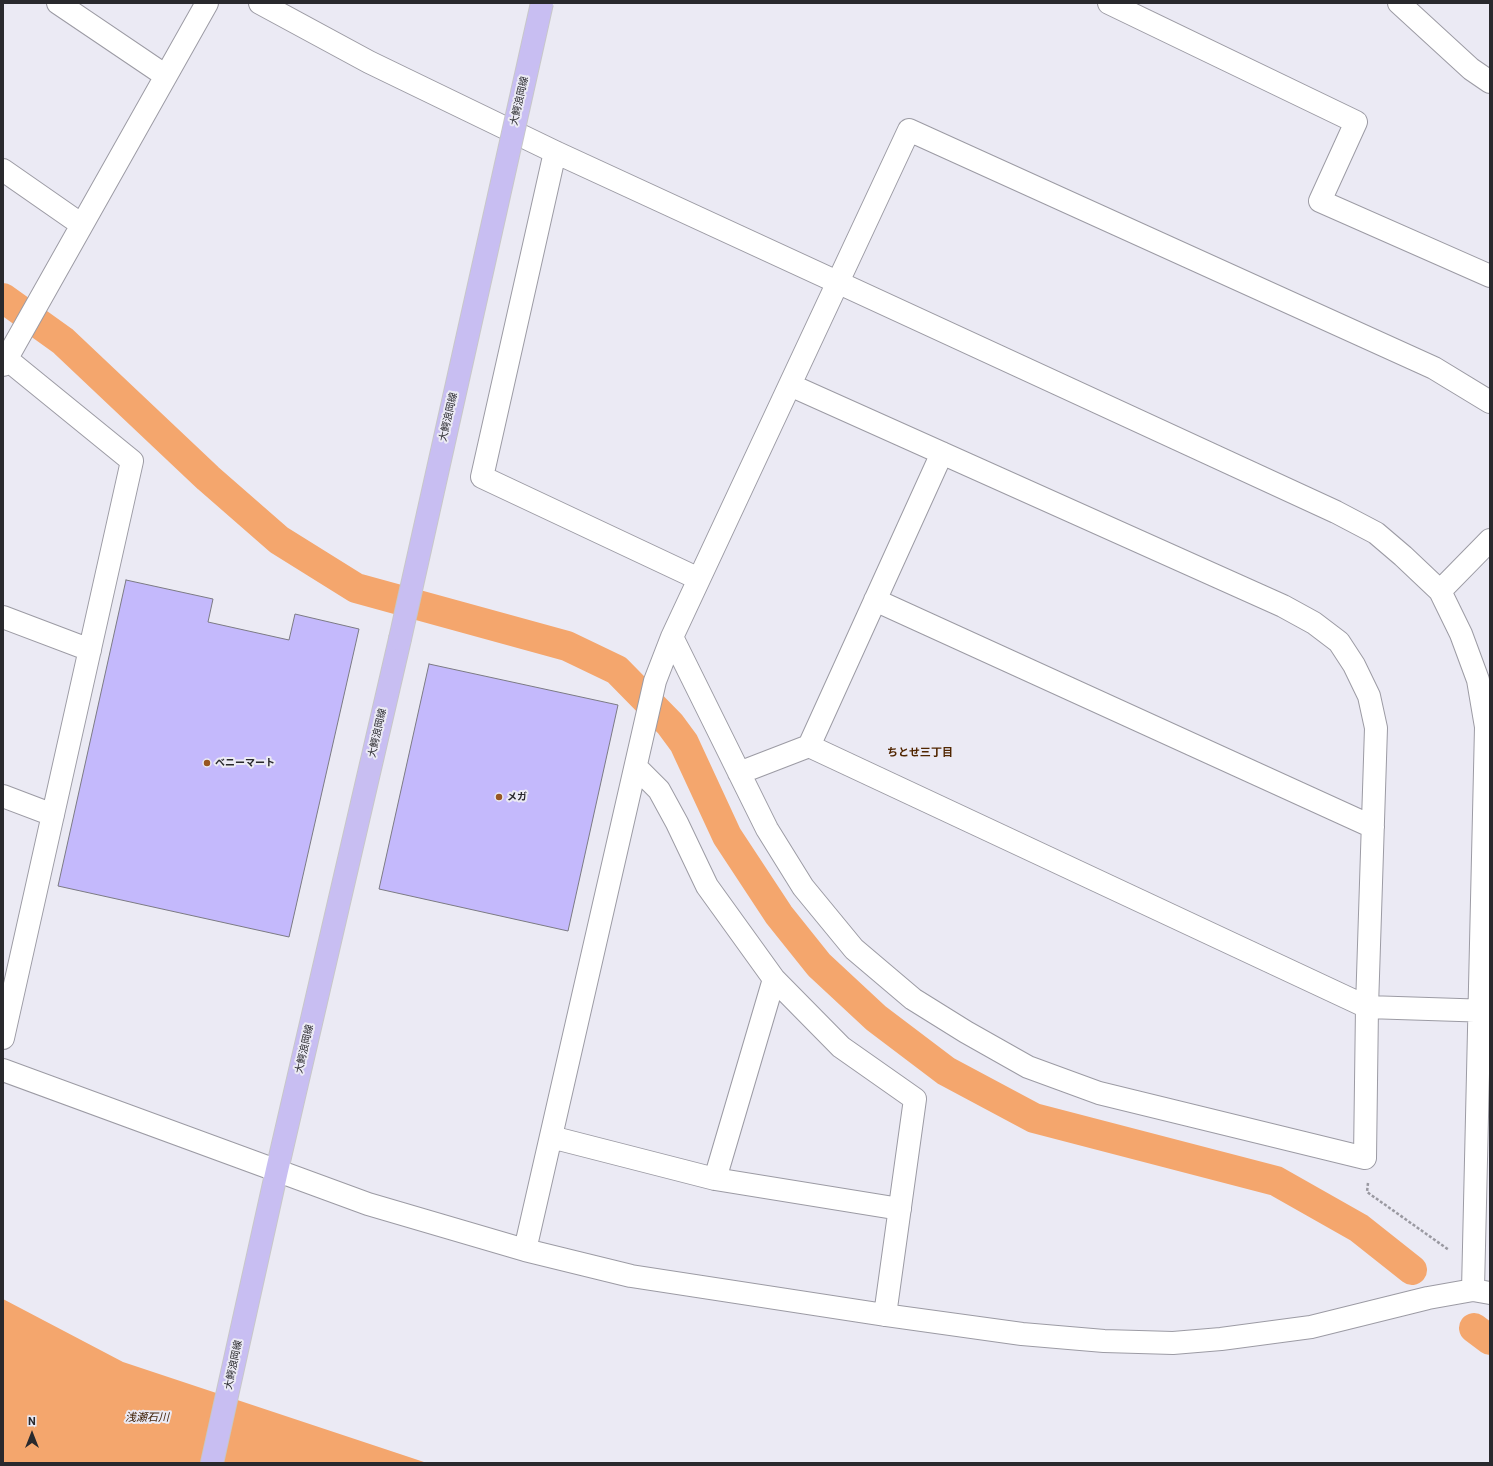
<!DOCTYPE html>
<html>
<head>
<meta charset="utf-8">
<style>
  body { margin:0 }
  #map { position:relative; width:1493px; height:1466px; overflow:hidden; background:#ebeaf4; font-family:Roboto,sans-serif }
  canvas { display:block }
  .frame { position:absolute; inset:0; border:4px solid #29292d; pointer-events:none }
  .north { position:absolute; left:12px; top:1414px; width:40px; height:40px; -webkit-text-stroke:3px #ebeaf4; paint-order:stroke; rotate:0deg; font-size:11px; font-weight:700; line-height:16px; text-align:center; color:#29292d }
  .north::after { content:''; display:block; margin:auto; width:14px; height:18px; background:#29292d; clip-path:polygon(50% 0,100% 100%,50% 72%,0 100%) }
</style>
</head>
<body>
<div id="map">
<canvas width="1493" height="1466"></canvas>
<div class="frame"></div>
<div class="north">N</div>
</div>
<script>
const ctx = document.querySelector('canvas').getContext('2d');
ctx.lineJoin = 'round';
function paint(path, color) { ctx.fillStyle = color; ctx.fill(path, 'evenodd'); }
const shape = rows => new Path2D(rows.map(r => 'M' + r).join(''));
function stroke(path, color, width, dash) { ctx.strokeStyle = color; ctx.lineWidth = width; ctx.lineCap = dash ? 'butt' : 'round'; ctx.setLineDash(dash || []); ctx.stroke(path); }
function label(font, color, halo, rows, align = 'center') {
  ctx.font = font + ' Roboto,"Noto Sans JP",sans-serif'; ctx.lineWidth = 4; ctx.setLineDash([]); ctx.textBaseline = 'middle'; ctx.strokeStyle = halo; ctx.fillStyle = color; for (const [text, x, y, turn = 0] of rows) {
    ctx.save(); ctx.translate(x, y); ctx.rotate((+turn || 0) * Math.PI / 180); ctx.textAlign = isNaN(turn) ? turn : align; if (halo) ctx.strokeText(text, 0, 0); ctx.fillText(text, 0, 0); ctx.restore();
  }
}
paint(shape([
  [3,1299,123,1362,427,1463,3,1463]
]), '#f4a66d');
stroke(shape([
  [3,298,63,341,208,478,279,540,356,588,567,646,617,670,670,724,684,743,727,836,779,915,819,965,876,1018,946,1071,1034,1118,1276,1181,1359,1228,1412,1270],
  [1474,1328,1490,1340]
]), '#f4a66d', 30);
const building = shape([
  [126,580,213,599,208,622,289,640,295,614,359,629,289,937,58,886,126,580],
  [429,664,618,705,568,931,379,889,429,664]
]);
paint(building, '#c4b9fc');
stroke(building, '#7b7a83', 1);
const minor = shape([
  [58,3,166,76],
  [260,3,369,62,555,152,1336,512,1376,533,1403,556,1440,591,1461,634,1478,680,1486,727,1473,1290],
  [1109,3,1356,122,1320,201,1490,276],
  [1399,3,1471,69,1490,82],
  [555,152,482,477,699,579],
  [3,170,82,225],
  [3,356,132,461,3,1038],
  [3,365,207,3],
  [1440,591,1490,540],
  [875,600,1373,827],
  [3,617,90,650],
  [672,637,767,829,803,887,854,949,913,999,966,1032,1028,1067,1099,1093,1365,1158,1367,1007,1376,728,1369,696,1354,665,1339,642,1314,623,1283,606,790,385],
  [809,746,942,453],
  [636,767,659,790,677,823,707,886,774,979,841,1047,915,1099,885,1315],
  [739,773,809,746,1367,1007,1490,1011],
  [3,796,53,815],
  [3,1070,368,1204,525,1250,631,1276,885,1315,1022,1334,1104,1341,1173,1343,1221,1339,1311,1327,1428,1298,1473,1290,1490,1293],
  [551,1137,715,1179,900,1209],
  [715,1179,774,979],
  [525,1250,655,681,672,637,909,130,1434,368,1490,402]
]);
const major = shape([
  [212,1463,277,1170,400,639]
]);
stroke(minor, '#9c9ba4', 24);
stroke(major, '#c7c7c8', 24);
stroke(shape([
  [1368,1183,1367,1192,1449,1250]
]), '#9a99a1', 2.5, [3, 2]);
stroke(minor, '#fff', 22);
stroke(major, '#c8bef2', 22);
const majorBridge = shape([
  [400,639,542,3]
]);
stroke(majorBridge, '#c7c7c8', 24, []);
stroke(majorBridge, '#c8bef2', 22);
for (const [x, y, r, color] of [
  [207,763,4,"#985722"],
  [499,797,4,"#985722"]
]) { const dot = new Path2D(); dot.arc(x, y, r, 0, 2 * Math.PI); ctx.fillStyle = color; ctx.fill(dot); stroke(dot, '#ebeaf4', 1.5); }
label('10px', '#29292d', '#ebeaf4', [
  ["大鰐浪岡線",520,101,-77],
  ["大鰐浪岡線",449,417,-77],
  ["大鰐浪岡線",378,733,-77],
  ["大鰐浪岡線",305,1049,-77],
  ["大鰐浪岡線",234,1365,-78]
]);
label('bold 10px', '#29292d', '#ebeaf4', [
  ["ベニーマート",215,763],
  ["メガ",507,797]
], 'left');
label('bold 11px', '#512600', '#ebeaf4', [
  ["ちとせ三丁目",920,753]
]);
label('italic 11px', '#44250d', '#ebeaf4', [
  ["浅瀬石川",147,1418]
]);
</script>
</body>
</html>
